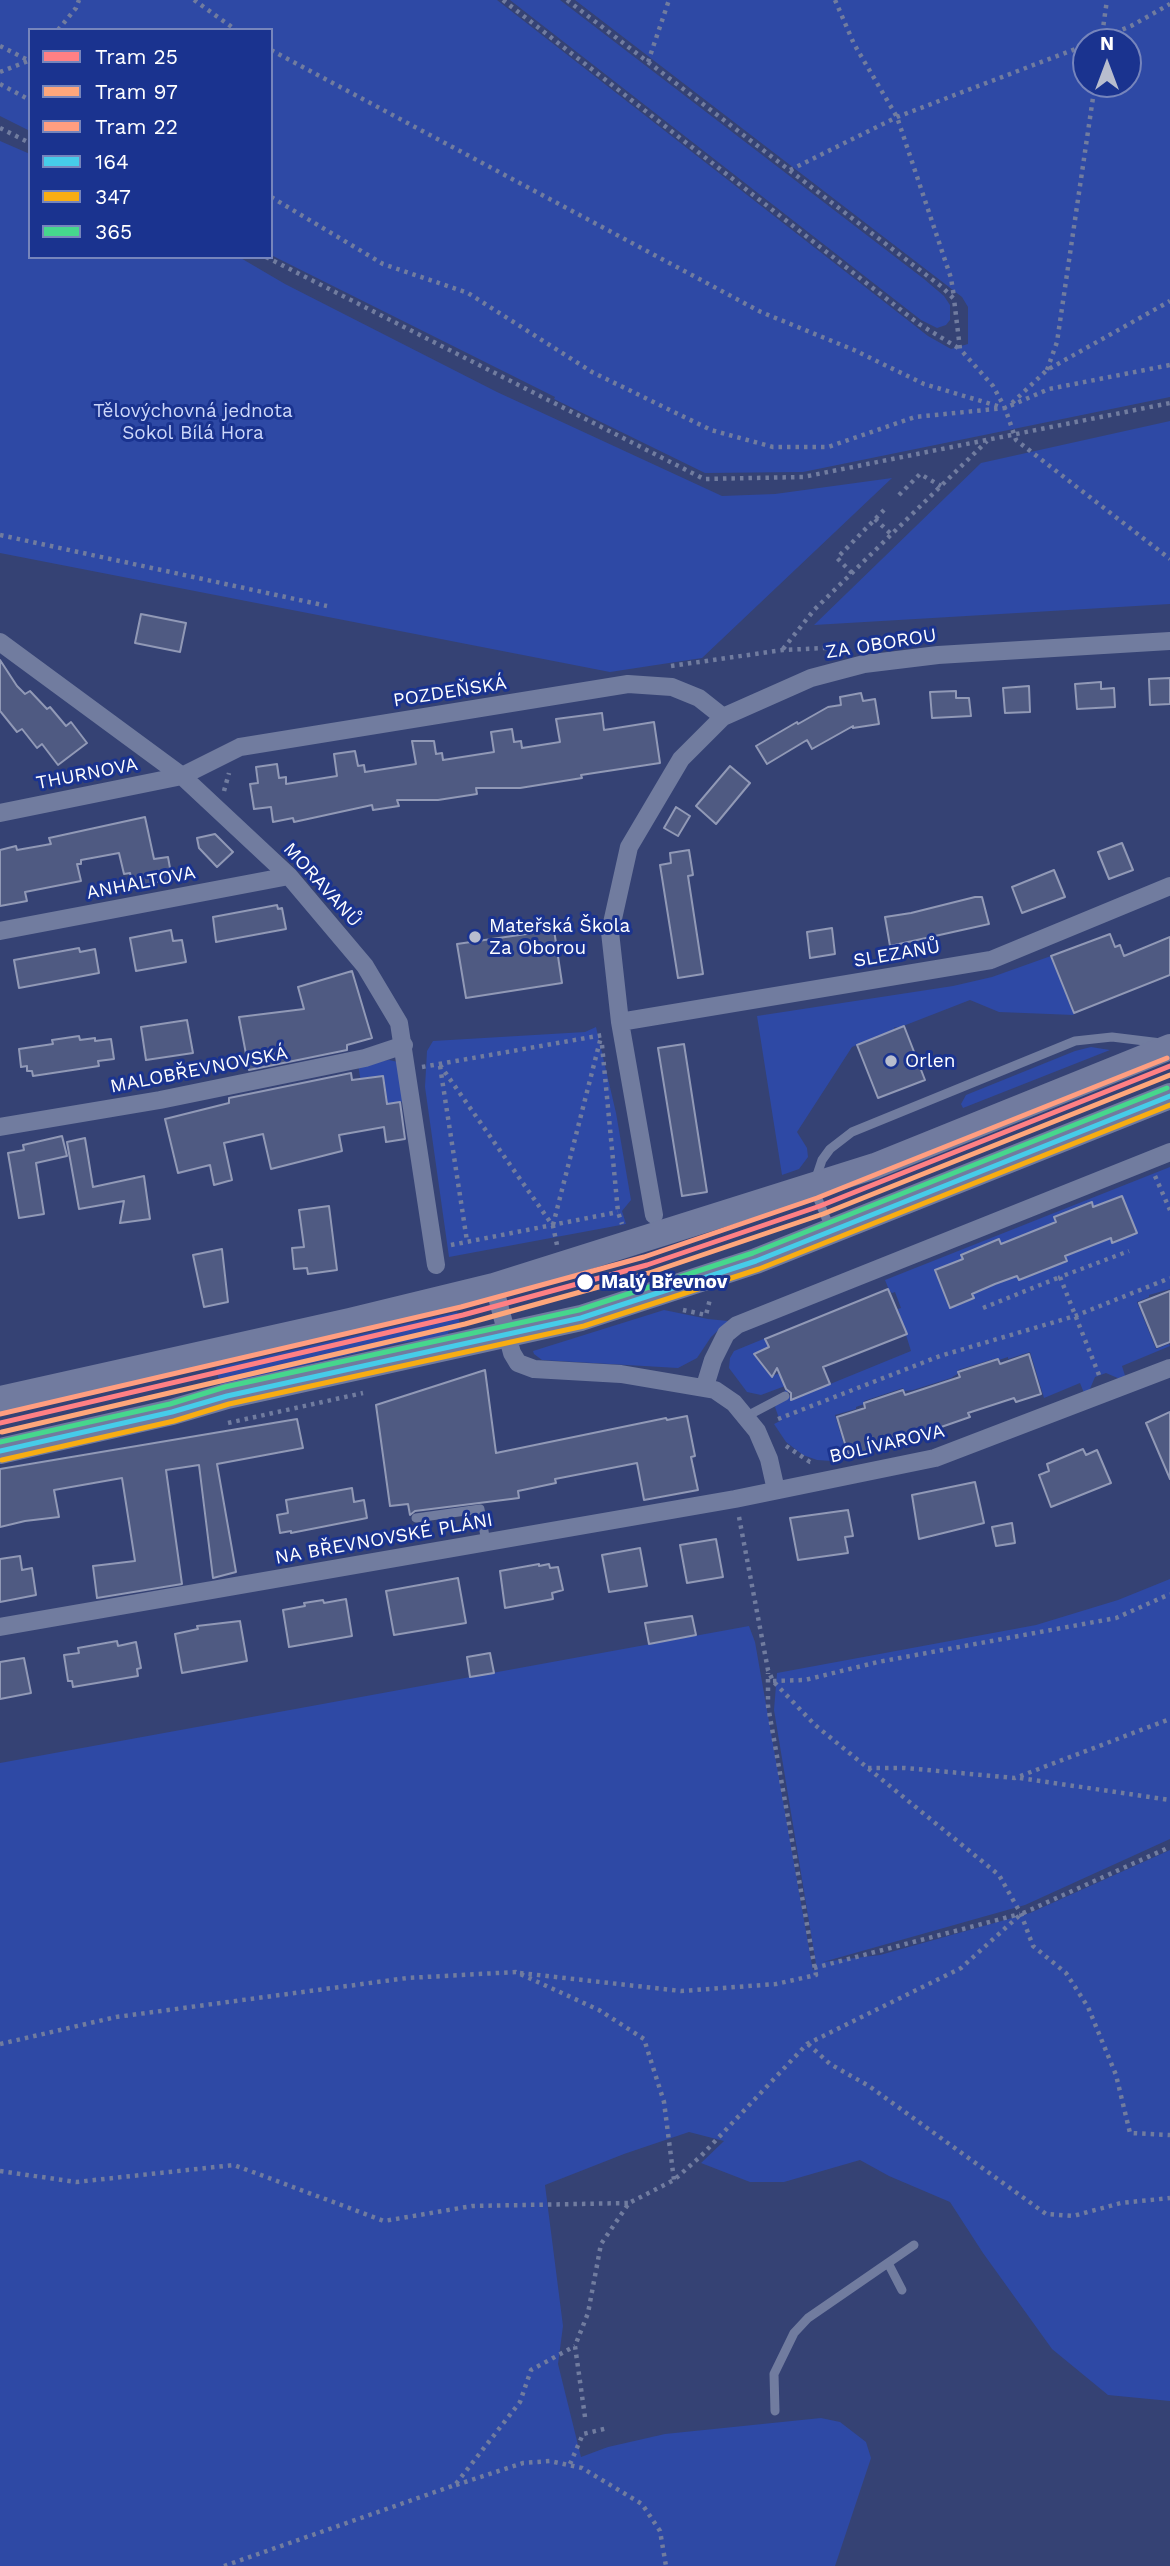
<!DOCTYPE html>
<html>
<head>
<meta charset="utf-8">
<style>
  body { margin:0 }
  #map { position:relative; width:1170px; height:2566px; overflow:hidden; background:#354274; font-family:"Work Sans",sans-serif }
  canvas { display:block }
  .legend { position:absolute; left:28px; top:28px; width:245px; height:231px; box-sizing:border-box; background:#1a338f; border:2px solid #7685bc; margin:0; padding:9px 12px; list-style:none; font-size:21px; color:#fff }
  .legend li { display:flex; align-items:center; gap:14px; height:35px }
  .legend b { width:35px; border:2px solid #7685bc }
  .north { position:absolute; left:1072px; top:28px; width:70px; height:70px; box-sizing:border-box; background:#1a338f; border:2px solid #7685bc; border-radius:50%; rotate:0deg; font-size:19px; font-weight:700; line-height:28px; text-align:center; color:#fff }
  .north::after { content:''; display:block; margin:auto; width:24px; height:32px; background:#b8bdce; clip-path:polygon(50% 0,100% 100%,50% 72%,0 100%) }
</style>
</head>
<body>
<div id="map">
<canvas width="1170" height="2566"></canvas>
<ul class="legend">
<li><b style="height:9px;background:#ff8084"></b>Tram 25</li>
<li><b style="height:9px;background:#fea67b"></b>Tram 97</li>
<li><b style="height:9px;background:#ff9e80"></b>Tram 22</li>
<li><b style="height:9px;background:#46cce9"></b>164</li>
<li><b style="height:9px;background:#f8ad13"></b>347</li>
<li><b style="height:9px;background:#46d78d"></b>365</li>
</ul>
<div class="north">N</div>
</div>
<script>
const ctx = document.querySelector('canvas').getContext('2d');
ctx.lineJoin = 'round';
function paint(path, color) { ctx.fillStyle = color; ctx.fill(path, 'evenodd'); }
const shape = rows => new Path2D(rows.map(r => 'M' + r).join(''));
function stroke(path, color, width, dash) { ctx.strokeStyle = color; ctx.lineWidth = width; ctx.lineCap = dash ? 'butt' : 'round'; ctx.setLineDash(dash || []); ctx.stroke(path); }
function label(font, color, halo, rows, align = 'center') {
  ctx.font = font + ' "Work Sans",sans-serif'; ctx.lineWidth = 6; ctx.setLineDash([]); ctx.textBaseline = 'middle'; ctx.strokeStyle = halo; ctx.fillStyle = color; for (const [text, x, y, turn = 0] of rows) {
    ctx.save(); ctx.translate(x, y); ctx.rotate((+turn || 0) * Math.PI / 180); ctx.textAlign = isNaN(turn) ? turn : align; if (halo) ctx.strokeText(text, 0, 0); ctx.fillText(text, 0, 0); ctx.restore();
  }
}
paint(shape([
  [0,0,497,0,928,336,951,349,968,344,968,307,962,297,575,0,1170,0,1170,397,803,472,705,473,554,399,555,397,271,255,271,30,30,30,30,131,0,116],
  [1086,42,1128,42,1128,84,1086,84],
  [510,0,560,0,924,279,944,296,950,305,950,320,946,325,937,328,921,320],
  [0,141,30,154,30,257,239,257,285,284,497,392,722,496,775,494,892,478,702,658,610,672,0,553],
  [1170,421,1170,604,814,625,981,463],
  [1051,956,1074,1015,999,1012,970,1000,898,1028,894,1027,895,1030,852,1047,797,1132,807,1148,808,1157,799,1169,782,1175,757,1016,953,986,992,977],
  [596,1027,616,1113,631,1200,622,1211,626,1224,449,1257,425,1087,427,1051,433,1041,585,1032],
  [1091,1047,1110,1050,963,1108,961,1104,966,1095,1075,1051],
  [389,1060,398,1062,406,1101,365,1108,358,1064],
  [1170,1167,1170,1289,1149,1295,1149,1297,1137,1302,1156,1349,1169,1344,1170,1346,1122,1366,1127,1382,1106,1373,1095,1377,1086,1398,1080,1383,1044,1398,1030,1352,1008,1359,1008,1357,999,1360,997,1358,958,1370,959,1373,951,1378,913,1390,904,1391,903,1388,864,1401,864,1404,856,1407,856,1409,835,1415,848,1458,832,1461,817,1460,803,1455,786,1442,774,1424,780,1421,775,1407,786,1389,791,1400,911,1351,898,1309,901,1308,895,1292,892,1293,889,1290,885,1280],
  [1121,1196,1136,1233,1113,1243,1111,1238,1065,1256,1067,1261,1020,1280,1017,1276,995,1284,972,1294,974,1299,950,1308,935,1271,963,1259,961,1254,998,1239,1001,1244,1056,1222,1054,1217,1092,1203,1093,1207],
  [664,1310,708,1319,728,1321,711,1337,697,1358,678,1368,542,1360,534,1354,533,1351],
  [457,1312,461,1329,448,1332,449,1336,399,1343,220,1385,216,1368],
  [805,1322,766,1338,769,1347,754,1354,772,1376,780,1373,785,1386,761,1395,747,1392,729,1368,730,1358,734,1351],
  [1170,1579,1170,1839,1025,1905,823,1962,880,1955,1030,1913,1170,1850,1170,2401,1108,2395,1052,2349,983,2253,950,2202,889,2176,860,2160,784,2182,750,2182,701,2163,724,2141,689,2132,624,2154,545,2185,563,2326,558,2364,581,2457,608,2447,665,2434,821,2418,840,2422,866,2442,871,2458,835,2566,0,2566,0,1763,749,1626,755,1642,813,1971,816,1964,774,1710,777,1673,1036,1625,1118,1600]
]), '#2e49a5');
const building = shape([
  [141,614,186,623,180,652,135,643,141,614],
  [0,660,17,686,25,694,30,691,47,709,50,707,66,726,71,722,87,743,58,765,42,744,37,748,22,729,17,732,0,711,0,660],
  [1170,678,1170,704,1150,705,1149,679,1170,678],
  [1101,682,1101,689,1114,688,1115,707,1077,709,1075,684,1101,682],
  [1029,686,1030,712,1005,713,1003,688,1029,686],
  [956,691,956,698,969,698,971,716,932,718,930,692,956,691],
  [861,693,863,701,875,699,879,724,853,728,853,726,812,749,807,740,767,764,756,746,797,722,798,724,828,707,841,705,840,697,861,693],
  [602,713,604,730,654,722,660,763,581,775,582,778,520,788,476,788,477,794,438,800,397,800,399,806,373,810,372,805,294,822,293,818,273,822,271,807,254,809,250,784,258,783,256,767,277,764,279,778,286,777,286,784,337,776,334,754,355,751,358,766,364,765,365,772,416,764,412,741,434,741,436,754,442,753,443,760,494,752,491,732,512,729,514,742,521,741,522,748,560,742,556,719,602,713],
  [730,766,750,783,716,824,696,806,730,766],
  [676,807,690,816,678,836,664,828,676,807],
  [145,817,154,859,168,857,172,879,133,887,130,873,124,874,119,853,81,860,81,864,77,864,81,881,25,892,27,901,0,906,0,850,16,846,17,850,51,844,49,838,145,817],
  [215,834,233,852,217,867,199,848,197,838,215,834],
  [1122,843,1133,870,1109,879,1098,852,1122,843],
  [689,850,693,875,688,876,703,974,678,978,660,865,671,863,670,853,689,850],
  [1054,870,1065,897,1022,913,1012,887,1054,870],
  [975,897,982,897,989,924,890,946,885,917,911,913,975,897],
  [277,905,278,909,282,908,286,929,216,942,213,917,277,905],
  [832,928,835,954,810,958,807,932,832,928],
  [171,930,173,941,182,940,186,962,136,971,130,938,171,930],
  [554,930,562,983,466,998,457,944,554,930],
  [1110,934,1115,947,1120,945,1124,956,1170,937,1170,975,1074,1013,1051,956,1110,934],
  [79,948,80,952,95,949,99,973,19,988,14,960,79,948],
  [352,971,372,1038,347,1045,347,1050,249,1070,239,1017,304,1009,298,987,352,971],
  [187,1020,193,1053,146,1060,141,1027,187,1020],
  [904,1026,925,1080,878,1098,857,1045,904,1026],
  [79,1036,80,1040,95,1038,95,1041,111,1039,114,1059,98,1061,99,1066,33,1076,32,1071,27,1071,27,1066,21,1067,19,1049,53,1044,52,1040,79,1036],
  [684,1044,707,1192,682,1196,658,1048,684,1044],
  [351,1073,352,1080,383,1076,387,1104,400,1102,405,1139,386,1142,384,1127,339,1135,342,1151,271,1169,263,1134,224,1143,232,1180,214,1185,210,1165,178,1173,165,1119,229,1103,229,1098,351,1073],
  [62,1136,67,1156,36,1163,44,1214,19,1218,8,1153,24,1150,23,1145,62,1136],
  [85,1138,93,1187,144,1176,150,1219,120,1223,124,1201,79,1209,67,1142,85,1138],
  [1122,1196,1137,1233,1112,1243,1111,1238,1065,1256,1067,1261,1019,1280,1017,1276,995,1284,972,1294,974,1298,950,1308,935,1270,963,1259,961,1255,999,1239,1001,1244,1056,1222,1054,1217,1092,1202,1093,1207,1122,1196],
  [329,1206,337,1270,308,1274,307,1268,294,1269,292,1248,304,1247,299,1210,329,1206],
  [222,1249,228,1302,204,1307,193,1255,222,1249],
  [888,1289,907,1334,823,1367,830,1384,791,1400,791,1393,786,1389,777,1368,772,1377,754,1354,769,1347,765,1339,888,1289],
  [1170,1291,1170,1342,1157,1347,1139,1303,1170,1291],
  [1029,1354,1041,1394,1016,1402,1014,1398,968,1413,970,1417,921,1434,919,1429,873,1444,875,1448,849,1457,837,1417,865,1408,864,1403,903,1390,905,1395,960,1377,958,1372,998,1359,1000,1364,1029,1354],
  [485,1370,496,1453,666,1418,667,1420,687,1416,695,1456,691,1457,698,1490,644,1500,637,1463,555,1479,556,1483,518,1491,519,1498,415,1511,410,1515,408,1504,390,1506,376,1405,485,1370],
  [1170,1412,1170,1479,1146,1423,1170,1412],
  [297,1419,303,1448,217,1464,236,1572,213,1578,199,1465,166,1470,182,1584,97,1598,93,1566,135,1561,122,1478,54,1490,59,1517,25,1521,0,1527,0,1469,297,1419],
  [1083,1449,1086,1455,1097,1450,1111,1483,1051,1507,1039,1475,1049,1471,1047,1464,1083,1449],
  [975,1482,984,1523,919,1539,912,1495,975,1482],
  [352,1488,354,1502,364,1500,367,1518,291,1533,291,1531,280,1533,277,1515,288,1513,286,1500,352,1488],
  [848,1510,853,1536,845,1537,848,1553,798,1560,790,1518,848,1510],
  [1012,1523,1015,1543,996,1546,992,1527,1012,1523],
  [716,1539,723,1577,687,1583,680,1545,716,1539],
  [640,1548,647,1586,609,1592,602,1555,640,1548],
  [20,1556,22,1570,32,1568,36,1595,0,1602,0,1559,20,1556],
  [539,1564,539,1566,549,1564,550,1568,558,1567,563,1590,552,1593,553,1599,505,1608,500,1571,539,1564],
  [458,1578,466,1623,394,1635,386,1591,458,1578],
  [346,1599,352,1636,289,1647,283,1610,305,1606,304,1603,323,1600,324,1603,346,1599],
  [692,1616,696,1635,649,1644,645,1623,692,1616],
  [240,1621,247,1661,182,1673,175,1634,198,1629,197,1626,240,1621],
  [117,1641,118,1646,136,1642,141,1668,137,1669,138,1676,73,1687,72,1681,68,1681,64,1655,79,1653,78,1648,117,1641],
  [490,1653,494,1673,470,1677,467,1657,490,1653],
  [24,1658,31,1693,0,1699,0,1662,24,1658]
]);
paint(building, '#4f5a82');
stroke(building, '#9199b6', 2);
stroke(shape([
  [194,0,236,30],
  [503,0,919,324,960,349],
  [567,0,942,287,954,299,960,349,993,386,1005,408,1016,440,1170,559],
  [835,0,854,44,897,117,951,278,954,297],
  [58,30,76,8,79,0],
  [1091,42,1131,26,1170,4],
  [1101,42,1107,0],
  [0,46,30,61],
  [271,50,761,312,854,350,924,384,1001,407],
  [648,62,669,0],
  [0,72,28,61],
  [0,84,30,100],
  [0,128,30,143],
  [790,170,897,117,1086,45],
  [271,197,383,264,468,293,592,372,711,430,773,447,828,447,915,417,1005,408,1049,389,1170,365],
  [266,257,704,479,803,477,1170,403],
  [1047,370,1057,342,1095,84],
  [1012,403,1047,370,1170,301],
  [899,495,920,474,941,486],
  [875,519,891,534],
  [0,535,327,606],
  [852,573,837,558,884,510],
  [783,649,814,610,987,441],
  [671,666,783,650,846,647],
  [224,791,229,773],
  [602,1045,618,1212,622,1224],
  [440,1065,553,1226,557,1245],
  [440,1066,467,1241],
  [422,1067,603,1035],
  [1155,1176,1170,1210],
  [553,1225,601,1037],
  [451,1245,618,1212],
  [983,1308,1060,1277],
  [683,1310,706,1315,710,1299],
  [1099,1375,1060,1277,1129,1251],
  [778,1419,940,1356,1075,1316,1170,1278],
  [228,1423,363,1393],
  [786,1446,810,1462,815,1462],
  [739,1517,768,1670,773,1681,815,1725,999,1875,1021,1914,1033,1946,1066,1973,1088,2007,1116,2075,1130,2133,1170,2135],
  [773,1681,805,1680,878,1662,1116,1618,1170,1594],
  [868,1768,905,1768,1015,1778,1170,1719],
  [1020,1778,1170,1800],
  [814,1968,1020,1914],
  [520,1973,681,1991,776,1984,816,1975,768,1706,768,1673],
  [0,2044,116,2017,407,1978,516,1972,599,2010,644,2039,664,2102,674,2180],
  [808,2044,830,2064,869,2086,1046,2214,1073,2216,1121,2203,1170,2198],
  [0,2171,76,2182,234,2165,384,2221,472,2206,628,2203],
  [585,2417,575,2346,588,2313,601,2244,629,2203,674,2180,701,2156,807,2044,961,1968,1021,1914,1170,1847],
  [570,2464,583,2434,608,2428],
  [456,2485,523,2463,550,2461,582,2468,642,2504,660,2531,666,2566],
  [224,2566,455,2485,520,2402,531,2370,575,2346]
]), '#717c9f', 4.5, [3.5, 5]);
stroke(shape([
  [831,1230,813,1187,822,1160,830,1149,852,1132,1075,1041,1112,1037,1161,1043],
  [747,1416,785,1396],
  [416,1518,480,1509,486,1542],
  [888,2263,902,2290],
  [775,2411,774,2374,794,2333,808,2318,914,2245]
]), '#717c9f', 9);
stroke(shape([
  [0,642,182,776,289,876,365,966,399,1023,436,1265],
  [0,813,182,776,240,747,628,684,672,687,699,698,723,717],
  [0,931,289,876],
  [620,1022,991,960,1170,886],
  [0,1127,160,1100,365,1058,404,1045],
  [654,1215,620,1022,610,932,629,847,681,759,723,717,811,678,864,664,938,655,1170,641],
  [494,1286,512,1353,518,1363,534,1369,621,1374,715,1390,734,1403,757,1431,769,1459,776,1490],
  [705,1386,713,1360,726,1334,737,1325,1170,1152],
  [0,1627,735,1499,935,1458,1170,1368]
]), '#717c9f', 18);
stroke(shape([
  [0,1399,350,1321,494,1286,875,1166,1170,1047],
  [0,1451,172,1412,227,1396,581,1318,756,1261,1170,1096]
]), '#717b9f', 26);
stroke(shape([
  [0,1451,172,1412,227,1396,581,1318,756,1261,1170,1096]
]), '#46cce9', 5);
stroke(shape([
  [2,1460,174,1421,229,1404,584,1326,759,1269,1170,1105]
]), '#f8ad13', 5);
stroke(shape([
  [0,1442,170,1404,225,1387,579,1310,753,1253,1167,1088]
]), '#46d78d', 5);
stroke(shape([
  [0,1423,463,1315,647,1265,820,1206,1170,1066]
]), '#ff8084', 5);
stroke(shape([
  [2,1432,465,1324,649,1273,823,1214,1170,1075]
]), '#fea67b', 5);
stroke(shape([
  [0,1414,461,1307,644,1257,817,1198,1167,1058]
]), '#ff9e80', 5);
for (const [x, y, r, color] of [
  [475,937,7,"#b8bdce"],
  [891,1061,7,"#b8bdce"],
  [585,1282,9,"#fff"]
]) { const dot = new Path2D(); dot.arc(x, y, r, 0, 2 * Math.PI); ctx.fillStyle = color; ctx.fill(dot); stroke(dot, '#1a338f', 2.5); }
label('19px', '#ced8fa', '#1a338f', [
  ["Tělovýchovná jednota",193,411],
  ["Sokol Bílá Hora",193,433]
]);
label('19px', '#fff', '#1a338f', [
  ["ZA OBOROU",881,644,-9],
  ["POZDEŇSKÁ",450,692,-9],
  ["THURNOVA",87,774,-11],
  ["ANHALTOVA",141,883,-11],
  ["MORAVANŮ",322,885,48],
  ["SLEZANŮ",897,954,-10],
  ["MALOBŘEVNOVSKÁ",199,1070,-11],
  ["BOLÍVAROVA",887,1444,-13],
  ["NA BŘEVNOVSKÉ PLÁNI",384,1539,-10]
]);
label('19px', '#fff', '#1a338f', [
  ["Mateřská Škola",489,926],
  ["Za Oborou",489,948],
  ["Orlen",905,1061]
], 'left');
label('bold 19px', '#fff', '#1a338f', [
  ["Malý Břevnov",601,1282]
], 'left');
</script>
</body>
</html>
